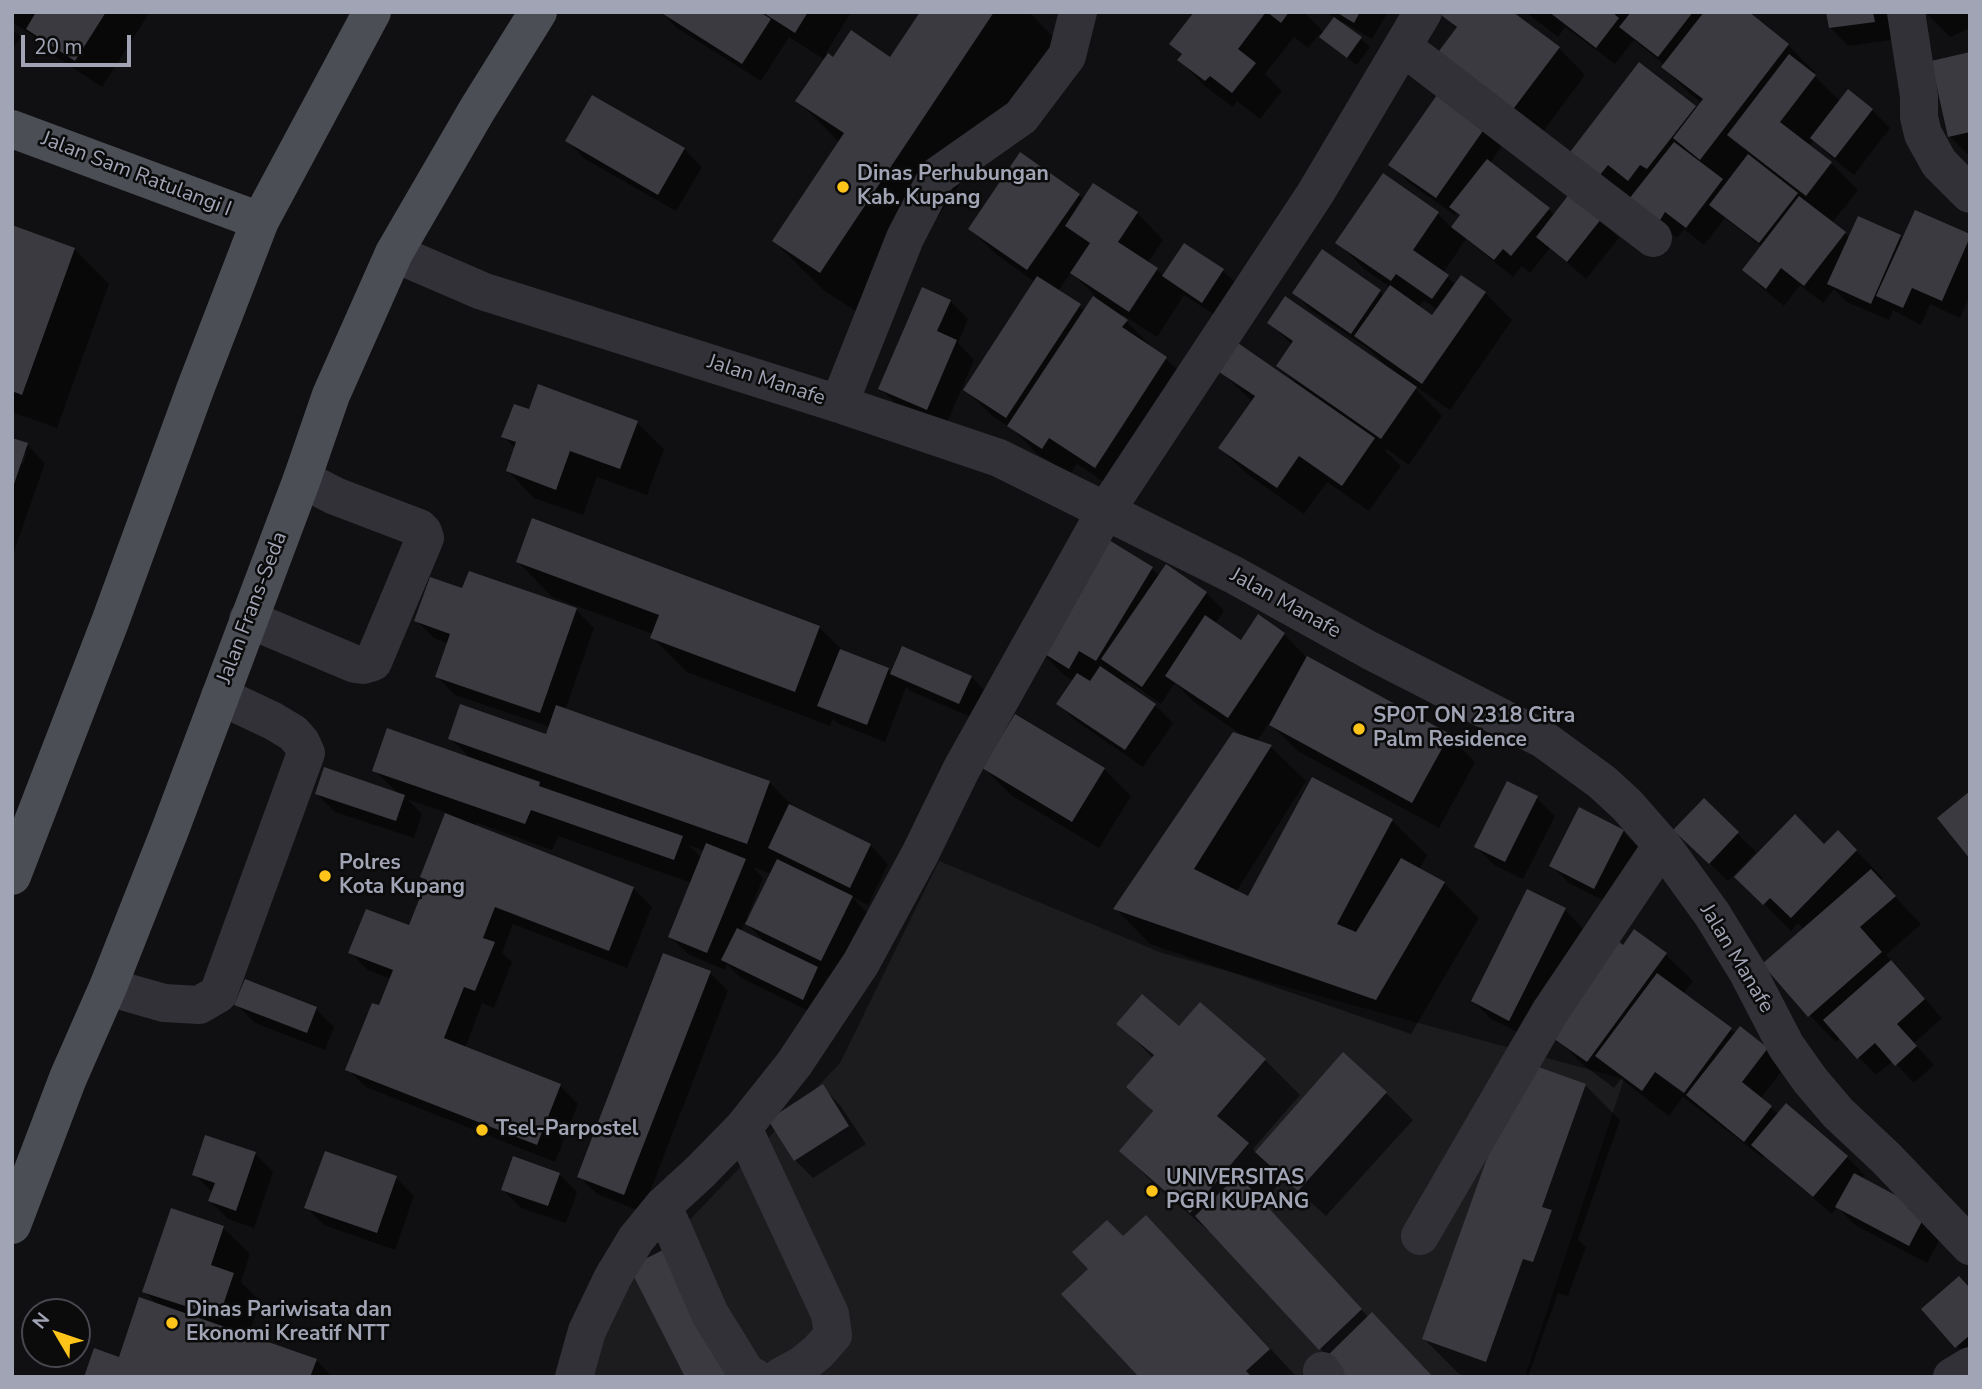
<!DOCTYPE html>
<html>
<head>
<meta charset="utf-8">
<style>
  body { margin:0 }
  #map { position:relative; width:1982px; height:1389px; overflow:hidden; background:#101012; font-family:"Nunito Sans",sans-serif }
  canvas { display:block }
  .frame { position:absolute; inset:0; border:14px solid #a0a4b4; pointer-events:none }
  .north { position:absolute; left:21px; top:1298px; width:70px; height:70px; box-sizing:border-box; background:#0b0b0c; border:2px solid #47484f; border-radius:50%; rotate:309deg; font-size:19px; font-weight:700; line-height:28px; text-align:center; color:#a0a4b4 }
  .north::after { content:''; display:block; margin:auto; width:24px; height:32px; background:#ffc41a; clip-path:polygon(50% 0,100% 100%,50% 72%,0 100%) }
  .scale { position:absolute; left:21px; top:35px; width:110px; height:32px; box-sizing:border-box; border:4px solid #a0a4b4; border-top:0; padding-left:9px; font-size:21px; line-height:24px; white-space:nowrap; color:#a0a4b4; -webkit-text-stroke:5px #0b0b0c; paint-order:stroke }
</style>
</head>
<body>
<div id="map">
<canvas width="1982" height="1389"></canvas>
<div class="frame"></div>
<div class="north">N</div>
<div class="scale">20 m</div>
</div>
<script>
const ctx = document.querySelector('canvas').getContext('2d');
ctx.lineJoin = 'round';
function paint(path, color) { ctx.fillStyle = color; ctx.fill(path, 'evenodd'); }
const shape = rows => new Path2D(rows.map(r => 'M' + r).join(''));
function stroke(path, color, width, dash) { ctx.strokeStyle = color; ctx.lineWidth = width; ctx.lineCap = dash ? 'butt' : 'round'; ctx.setLineDash(dash || []); ctx.stroke(path); }
function label(font, color, halo, rows, align = 'center') {
  ctx.font = font + ' "Nunito Sans",sans-serif'; ctx.lineWidth = 5; ctx.setLineDash([]); ctx.textBaseline = 'middle'; ctx.strokeStyle = halo; ctx.fillStyle = color; for (const [text, x, y, turn = 0] of rows) {
    ctx.save(); ctx.translate(x, y); ctx.rotate((+turn || 0) * Math.PI / 180); ctx.textAlign = isNaN(turn) ? turn : align; if (halo) ctx.strokeText(text, 0, 0); ctx.fillText(text, 0, 0); ctx.restore();
  }
}
paint(shape([
  [939,861,1162,953,1624,1079,1525,1377,591,1377,611,1302,840,1063]
]), '#1c1c1f');
paint(shape([
  [12,12,150,12,102,87,55,56,35,37,12,22],
  [661,12,851,12,826,53,834,59,891,59,922,12,1029,12,1056,40,869,320,822,289,774,241,839,142,798,101,825,60,789,37,761,81,677,28],
  [1196,12,1304,12,1324,33,1335,18,1326,12,1388,12,1372,39,1343,22,1342,24,1370,47,1357,65,1330,45,1319,34,1308,48,1294,37,1265,74,1282,91,1260,119,1237,101,1233,107,1206,87,1179,60,1183,56,1171,44],
  [1526,12,1699,12,1703,16,1746,12,1788,45,1815,72,1813,74,1841,102,1848,92,1872,110,1890,128,1854,175,1830,156,1814,140,1809,146,1831,163,1858,190,1832,223,1850,238,1900,237,1903,240,1970,235,1970,295,1960,318,1930,304,1921,325,1893,310,1889,320,1847,302,1834,289,1823,303,1800,285,1784,306,1762,288,1744,270,1762,247,1725,218,1704,245,1684,229,1677,238,1649,217,1573,151,1695,107,1697,110,1702,103,1690,94,1663,67,1665,65,1634,40,1615,64,1565,27,1558,37],
  [1828,12,1888,12,1892,40,1848,46,1830,27],
  [1925,12,1970,12,1970,28,1950,37],
  [1443,15,1559,48,1585,75,1539,137,1438,55,1457,29],
  [12,29,21,37,12,49],
  [1970,54,1970,154,1967,154,1949,136],
  [1440,94,1503,144,1490,163,1555,215,1601,220,1619,238,1586,279,1550,248,1530,273,1522,266,1513,277,1466,239,1443,273,1456,285,1461,277,1485,293,1512,320,1450,410,1415,386,1414,387,1442,416,1409,465,1387,449,1385,451,1401,466,1369,511,1327,482,1304,514,1247,474,1220,448,1253,402,1221,372,1292,383,1294,381,1278,366,1292,345,1269,322,1385,365,1370,350,1312,311,1294,293,1380,291,1384,296,1390,287,1364,269,1337,242,1384,176,1438,214,1452,228,1461,217,1456,212,1455,215,1409,183,1391,165],
  [1424,300,1438,310,1433,318,1418,307],
  [567,141,684,149,702,167,676,211,585,159],
  [1079,195,1084,200,1137,213,1163,240,1148,263,1164,276,1223,271,1241,288,1221,319,1184,295,1157,337,1123,315,1122,317,1153,348,1152,349,1166,359,1193,385,1122,494,1077,464,1070,475,1036,453,1015,431,992,416,965,389,1035,282,997,255,970,229],
  [1071,272,1103,304,1085,311,1058,291],
  [12,227,74,249,109,284,57,428,12,412],
  [950,301,968,319,958,343,974,360,945,427,898,406,880,388],
  [530,411,637,423,664,449,647,495,597,477,583,515,534,498,508,471,515,448,503,436],
  [12,439,27,445,45,463,12,557],
  [23,452,27,452,23,464,19,463],
  [1105,540,1152,569,1160,576,1206,593,1224,611,1215,624,1241,642,1284,634,1308,659,1449,736,1475,762,1439,828,1298,751,1269,723,1256,742,1271,747,1306,781,1236,892,1249,899,1313,779,1392,821,1427,855,1419,870,1444,883,1479,918,1411,1034,1150,944,1116,909,1245,737,1194,702,1175,683,1161,704,1127,680,1124,685,1155,705,1173,723,1143,767,1076,721,1058,704,1074,681,1064,675,1038,648],
  [518,562,819,627,844,652,888,670,892,674,971,677,989,695,978,720,910,691,906,687,885,742,837,723,833,719,830,726,687,672,652,637,653,634,552,597],
  [463,591,576,610,594,628,565,710,769,782,795,808,870,845,888,864,868,905,852,897,879,924,848,987,824,976,835,987,821,1017,741,978,727,964,725,970,688,954,670,936,692,883,558,836,552,850,477,823,475,826,634,889,652,907,627,968,513,924,502,953,512,962,494,1008,482,1003,465,1048,560,1086,578,1104,555,1162,366,1087,347,1069,380,1007,391,979,368,970,350,952,410,928,428,882,422,877,447,813,407,799,422,814,414,838,335,812,317,794,399,794,374,770,471,759,450,738,547,736,550,727,455,695,437,677,449,644,434,638,416,620],
  [688,845,705,851,702,858],
  [753,867,772,874,750,918,747,917,763,878],
  [745,922,767,944,741,932],
  [984,768,1104,769,1131,796,1099,848,1011,795],
  [1537,798,1555,816,1523,879,1494,865,1476,847],
  [1704,801,1756,852,1728,881,1676,830],
  [1623,832,1641,850,1612,905,1569,883,1551,865],
  [1838,833,1883,878,1880,881,1921,924,1886,955,1942,1018,1914,1043,1934,1065,1914,1083,1893,1061,1876,1075,1841,1038,1836,1042,1810,1016,1804,929,1798,923,1791,931,1737,877,1824,846],
  [1565,910,1583,928,1528,1037,1491,1019,1473,1001],
  [1623,947,1666,955,1693,981,1683,994,1736,1034,1767,1049,1785,1067,1760,1099,1779,1115,1847,1157,1865,1175,1861,1179,1944,1231,1927,1263,1855,1225,1837,1207,1832,1214,1764,1156,1763,1158,1683,1097,1669,1116,1621,1079,1614,1088,1582,1064,1556,1037],
  [710,973,728,991,642,1212,597,1194,579,1176],
  [237,1005,316,1009,334,1027,325,1050,255,1023],
  [1200,1005,1265,1060,1300,1095,1253,1149,1256,1153,1386,1093,1413,1120,1326,1216,1284,1178,1263,1203,1369,1318,1328,1357,1223,1243,1156,1186,1121,1151,1154,1113,1129,1087,1153,1058,1119,1024,1179,1028],
  [1585,1085,1620,1120,1578,1239,1586,1247,1568,1296,1558,1293,1528,1377,1468,1377,1459,1374,1424,1339],
  [822,1087,840,1105,866,1144,813,1178,795,1160],
  [255,1154,273,1172,254,1228,228,1219,210,1201,212,1192,194,1174],
  [559,1174,577,1192,566,1223,521,1208,503,1190],
  [396,1178,414,1196,395,1250,324,1225,306,1207],
  [1146,1217,1180,1252,1297,1377,1141,1377,1123,1238],
  [223,1228,250,1254,241,1282,260,1301,248,1337,316,1360,332,1377,85,1377,120,1359,159,1306,144,1291],
  [1970,1289,1970,1360,1957,1346]
]), '#0007');
paint(shape([
  [36,12,106,12,75,61,26,29],
  [660,12,760,12,771,19,742,64],
  [762,12,808,12,795,33],
  [920,12,994,12,820,273,772,241,844,133,795,101,828,53,833,57,851,30,890,57],
  [1194,12,1266,12,1238,49,1256,63,1232,93,1210,76,1205,81,1177,60,1182,54,1169,44],
  [1267,12,1289,12,1281,23],
  [1336,12,1360,12,1354,23],
  [1443,12,1513,12,1560,47,1511,112,1436,55,1457,27,1441,15],
  [1549,12,1612,12,1619,18,1596,48],
  [1631,12,1693,12,1658,57,1619,27],
  [1704,12,1749,12,1789,44,1700,160,1673,138,1703,99,1661,67],
  [1826,12,1873,12,1875,22,1829,28],
  [1334,17,1362,37,1347,58,1319,37],
  [1970,52,1970,132,1948,137,1931,61],
  [1789,54,1816,75,1780,122,1832,162,1806,196,1727,135],
  [1639,62,1696,106,1647,169,1640,165,1628,181,1608,165,1600,175,1570,152],
  [1848,89,1873,109,1835,158,1810,138],
  [1439,92,1487,125,1436,198,1388,165],
  [592,95,685,148,658,195,565,141],
  [1674,142,1723,179,1686,228,1665,212,1659,222,1629,199],
  [1020,152,1080,194,1027,270,968,229],
  [1748,154,1798,193,1759,243,1709,205],
  [1487,159,1550,208,1511,256,1503,249,1494,260,1451,227,1460,215,1449,207],
  [1383,173,1439,212,1413,250,1449,275,1432,299,1396,274,1391,281,1335,243],
  [1093,183,1138,212,1118,242,1158,268,1129,312,1070,273,1090,243,1065,226],
  [1570,193,1602,218,1567,262,1536,237],
  [1799,196,1846,232,1804,286,1781,268,1766,289,1742,270],
  [1915,210,1970,234,1970,237,1942,301,1912,288,1903,308,1876,296],
  [1858,216,1901,235,1871,304,1827,284],
  [12,225,75,248,22,395,12,391],
  [1184,243,1224,269,1202,303,1162,276],
  [1322,249,1381,290,1351,334,1292,293],
  [1461,275,1486,292,1422,384,1354,336,1390,285,1432,315],
  [1037,276,1081,304,1006,418,963,390],
  [922,287,951,300,937,331,957,340,927,410,878,389],
  [1093,296,1128,320,1122,327,1167,357,1095,468,1049,438,1042,449,1007,426],
  [1285,296,1417,387,1381,439,1276,366,1293,341,1267,323],
  [1238,343,1375,438,1342,486,1299,456,1277,488,1218,448,1255,396,1219,372],
  [538,384,638,421,620,469,570,451,556,490,506,471,516,442,501,437,514,404,529,409],
  [12,438,28,443,13,487,12,487],
  [532,518,820,626,795,692,650,638,659,615,516,562],
  [1104,537,1153,567,1096,661,1079,651,1069,669,1035,648],
  [1166,564,1207,592,1142,687,1101,659],
  [469,571,577,608,540,713,435,677,450,634,414,621,430,577,462,588],
  [1258,614,1285,633,1228,718,1165,676,1205,615,1241,640],
  [902,646,972,676,959,704,890,674],
  [840,649,889,668,867,725,817,706],
  [1307,656,1450,734,1412,803,1269,725],
  [1100,666,1156,704,1125,750,1056,704,1077,673,1090,681],
  [460,704,546,734,556,705,770,781,747,844,448,739],
  [1015,714,1105,768,1072,822,982,768],
  [387,728,540,782,539,786,683,836,674,860,531,810,525,824,372,771],
  [1233,732,1272,745,1194,869,1248,896,1312,777,1393,819,1337,924,1356,932,1401,858,1445,882,1376,1000,1113,909],
  [324,767,405,795,396,821,315,794],
  [1507,781,1538,796,1505,862,1474,847],
  [1970,791,1970,859,1937,818],
  [1704,798,1739,832,1709,864,1673,830],
  [789,804,871,844,850,888,768,848],
  [1579,807,1624,830,1594,889,1549,866],
  [445,813,634,887,609,951,495,907,483,938,495,942,475,991,464,987,444,1038,561,1084,537,1145,345,1070,372,1003,379,1005,393,970,348,953,366,909,409,925,427,880,420,877],
  [1795,814,1824,844,1838,830,1857,850,1791,918,1770,898,1763,905,1734,877],
  [706,843,746,859,707,953,668,937],
  [777,859,853,896,821,961,745,924],
  [1871,869,1896,896,1860,927,1882,952,1808,1017,1762,964],
  [1527,889,1566,908,1509,1021,1471,1001],
  [737,928,818,967,803,1000,721,960],
  [1634,929,1667,953,1587,1062,1553,1038,1610,935,1623,945],
  [663,953,711,971,624,1195,577,1177],
  [1891,960,1925,999,1897,1024,1917,1046,1895,1066,1875,1043,1857,1059,1823,1020],
  [1657,973,1732,1028,1684,1093,1655,1072,1642,1091,1595,1056],
  [245,979,317,1007,307,1033,234,1005],
  [1142,994,1179,1026,1200,1002,1266,1059,1217,1116,1249,1143,1190,1213,1119,1151,1153,1111,1126,1087,1154,1055,1116,1024],
  [1740,1026,1768,1048,1742,1082,1772,1106,1744,1142,1686,1095],
  [1343,1052,1387,1092,1298,1191,1255,1152],
  [1522,1061,1586,1084,1542,1207,1552,1210,1533,1262,1523,1259,1486,1362,1422,1339],
  [823,1084,849,1126,794,1161,768,1120],
  [1786,1103,1848,1156,1813,1197,1751,1145],
  [205,1135,256,1152,236,1211,208,1201,215,1183,192,1175],
  [325,1151,397,1176,377,1233,304,1208],
  [513,1156,560,1173,548,1206,501,1190],
  [1854,1173,1927,1212,1909,1246,1835,1207],
  [1238,1175,1362,1309,1319,1350,1195,1216],
  [171,1208,224,1226,211,1265,234,1273,219,1317,142,1292],
  [1146,1215,1270,1349,1246,1371,1252,1377,1139,1377,1061,1294,1088,1269,1072,1252,1107,1220,1123,1236],
  [663,1250,728,1377,685,1377,629,1267],
  [1959,1276,1970,1288,1970,1335,1955,1348,1921,1309],
  [139,1297,317,1359,310,1377,84,1377,94,1348,119,1357],
  [1372,1312,1433,1377,1342,1377,1325,1358]
]), '#3a3a40');
stroke(shape([
  [1906,12,1919,96,1919,117,1923,134,1939,163,1970,194],
  [1403,47,1653,238],
  [394,253,482,291,839,404,999,458,1234,575,1369,650,1543,739,1602,782,1627,805,1662,845,1712,914,1747,971,1786,1046,1810,1080,1838,1113,1887,1159,1970,1246],
  [839,404,905,238,937,176,1021,117,1067,56,1078,12],
  [248,619,355,664,363,665,373,662,425,538,423,532,419,528,335,496,302,479],
  [108,987,164,1003,199,1005,218,994,306,753,301,742,293,733,273,721,220,696],
  [743,1128,830,1314,833,1335,818,1352,802,1365,780,1377],
  [663,1206,710,1314,747,1374,754,1377],
  [1420,1236,1550,1012,1662,845],
  [1322,1371,1326,1377],
  [574,1377,587,1331,613,1277,636,1239,663,1206,701,1171,743,1128,794,1064,861,963,920,854,961,770,1105,512,1315,194,1423,12],
  [1952,1377,1970,1366]
]), '#313137', 38);
stroke(shape([
  [12,129,260,221],
  [12,876,110,622,196,387,260,221,372,12],
  [12,1225,68,1078,108,987,170,830,302,479,331,395,394,253,477,110,538,12]
]), '#4c4e56', 38);
for (const [x, y, r, color] of [
  [843,187,7,"#ffc41a"],
  [1359,729,7,"#ffc41a"],
  [325,876,7,"#ffc41a"],
  [482,1130,7,"#ffc41a"],
  [1152,1191,7,"#ffc41a"],
  [172,1323,7,"#ffc41a"]
]) { const dot = new Path2D(); dot.arc(x, y, r, 0, 2 * Math.PI); ctx.fillStyle = color; ctx.fill(dot); stroke(dot, '#0b0b0c', 2.5); }
label('21px', '#a0a4b4', '#0b0b0c', [
  ["Jalan Sam Ratulangi I",136,175,21],
  ["Jalan Manafe",766,381,18],
  ["Jalan Manafe",1285,604,29],
  ["Jalan Frans-Seda",253,608,-69],
  ["Jalan Manafe",1736,959,59]
]);
label('bold 21px', '#a0a4b4', '#0b0b0c', [
  ["Dinas Perhubungan",857,175],
  ["Kab. Kupang",857,199],
  ["SPOT ON 2318 Citra",1373,717],
  ["Palm Residence",1373,741],
  ["Polres",339,864],
  ["Kota Kupang",339,888],
  ["Tsel-Parpostel",496,1130],
  ["UNIVERSITAS",1166,1179],
  ["PGRI KUPANG",1166,1203],
  ["Dinas Pariwisata dan",186,1311],
  ["Ekonomi Kreatif NTT",186,1335]
], 'left');
</script>
</body>
</html>
